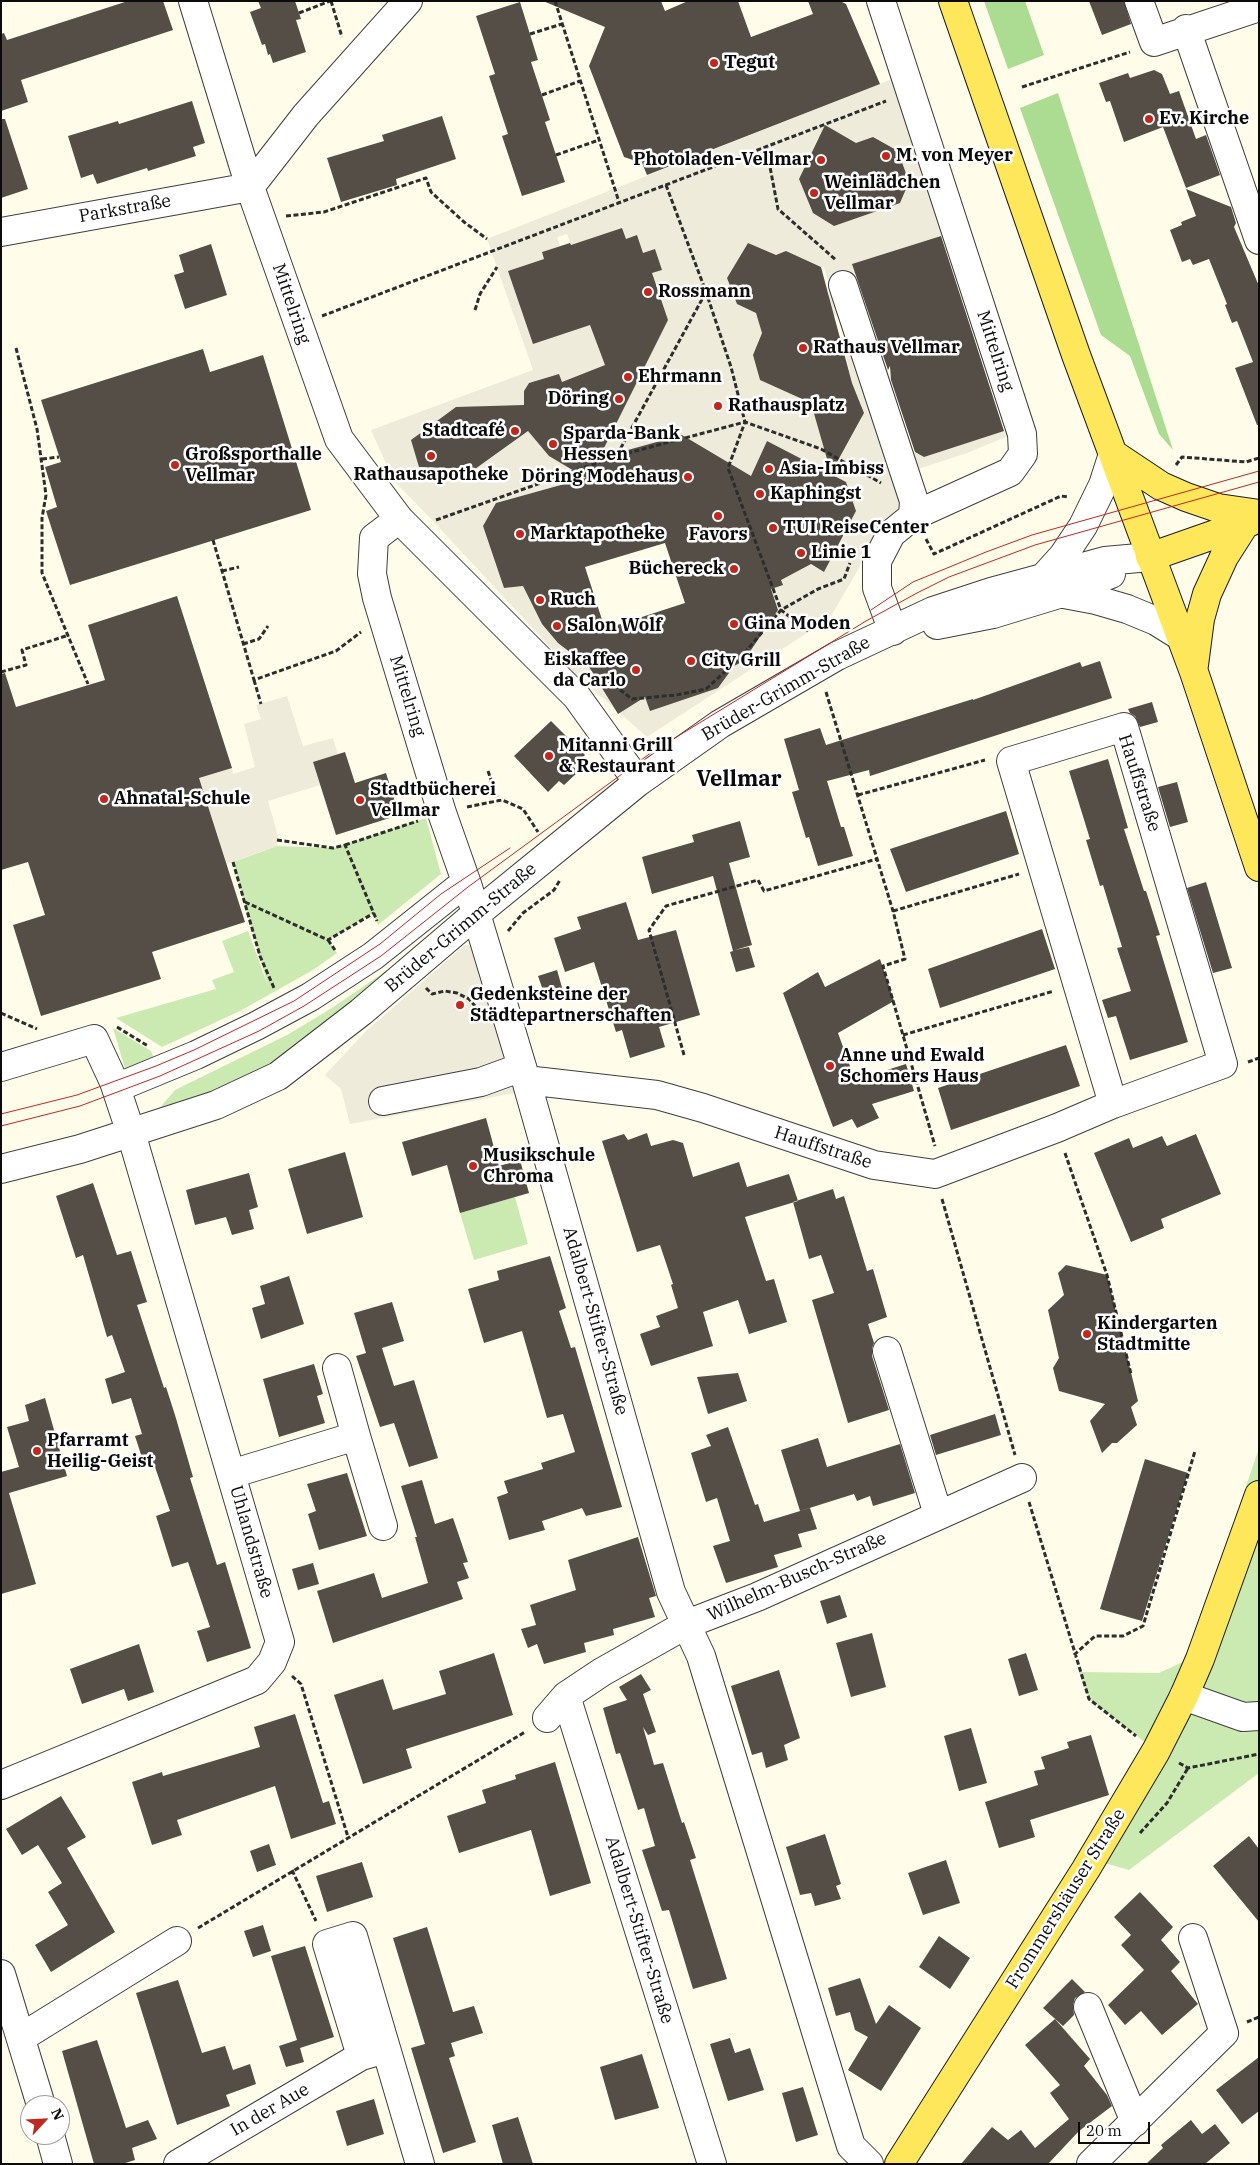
<!DOCTYPE html>
<html>
<head>
<meta charset="utf-8">
<style>
  body { margin:0 }
  #map { position:relative; width:1260px; height:2165px; overflow:hidden; background:#fffdea; font-family:"IBM Plex Serif",serif }
  canvas { display:block }
  .frame { position:absolute; inset:0; border:2px solid #0b0b0b; pointer-events:none }
  .north { position:absolute; left:20px; top:2095px; width:50px; height:50px; box-sizing:border-box; background:#fff; border:1px solid #9d9d9d; border-radius:50%; rotate:65deg; font-size:14px; font-weight:700; line-height:20px; text-align:center; color:#0b0b0b }
  .north::after { content:''; display:block; margin:auto; width:18px; height:22px; background:#c0271e; clip-path:polygon(50% 0,100% 100%,50% 72%,0 100%) }
  .scale { position:absolute; left:1078px; top:2122px; width:72px; height:22px; box-sizing:border-box; border:2px solid #0b0b0b; border-top:0; padding-left:6px; font-size:15px; line-height:18px; white-space:nowrap; color:#0b0b0b; -webkit-text-stroke:4px #fff; paint-order:stroke }
</style>
</head>
<body>
<div id="map">
<canvas width="1260" height="2165"></canvas>
<div class="frame"></div>
<div class="north">N</div>
<div class="scale">20 m</div>
</div>
<script>
const ctx = document.querySelector('canvas').getContext('2d');
ctx.lineJoin = 'round';
function paint(path, color) { ctx.fillStyle = color; ctx.fill(path, 'evenodd'); }
const shape = rows => new Path2D(rows.map(r => 'M' + r).join(''));
function stroke(path, color, width, dash) { ctx.strokeStyle = color; ctx.lineWidth = width; ctx.lineCap = dash ? 'butt' : 'round'; ctx.setLineDash(dash || []); ctx.stroke(path); }
function label(font, color, halo, rows, align = 'center') {
  ctx.font = font + ' "IBM Plex Serif",serif'; ctx.lineWidth = 5; ctx.setLineDash([]); ctx.textBaseline = 'middle'; ctx.strokeStyle = halo; ctx.fillStyle = color; for (const [text, x, y, turn = 0] of rows) {
    ctx.save(); ctx.translate(x, y); ctx.rotate((+turn || 0) * Math.PI / 180); ctx.textAlign = isNaN(turn) ? turn : align; if (halo) ctx.strokeText(text, 0, 0); ctx.fillText(text, 0, 0); ctx.restore();
  }
}
paint(shape([
  [426,818,441,874,378,925,373,913,328,940,337,953,313,970,240,1011,162,1047,116,1018,216,989,212,980,234,972,222,941,248,931,268,986,233,862,277,846,333,848],
  [396,964,398,967,286,1058,218,1093,157,1111,175,1090,287,1035,332,1008],
  [113,1028,151,1051,155,1061,126,1072],
  [515,1197,528,1244,474,1260,460,1213],
  [1259,1448,1259,1773,1129,1870,1083,1857,1146,1743,1089,1699,1079,1672,1159,1673,1187,1660]
]), '#caeab2');
paint(shape([
  [984,1,1025,1,1044,55,1008,69],
  [1058,93,1173,450,1159,434,1130,356,1101,335,1020,108]
]), '#abdc91');
paint(shape([
  [897,77,1013,434,967,453,903,474,914,501,892,518,866,548,859,568,830,618,647,737,575,674,433,521,394,481,371,430,533,370,487,239],
  [835,131,856,143,898,151,909,182,900,203,799,179,818,138],
  [567,234,571,245,626,239,662,270,652,273,508,271,544,259,542,252,560,246,557,237],
  [944,235,1009,429,924,457,904,447,893,412,898,401,853,264],
  [748,243,776,255,787,252,824,268,831,290,825,304,829,313,847,321,853,341,846,356,852,383,861,405,859,411,862,418,845,448,825,440,811,403,760,380,753,355,762,332,756,313,737,304,727,278],
  [654,345,531,429,475,469,524,405,524,391,529,383,559,374,562,382],
  [767,441,846,482,856,511,824,572,768,541,748,483],
  [589,477,758,605,579,660,571,654,558,643,542,624,523,586,504,588,483,526,496,503],
  [287,696,303,746,333,738,338,755,313,762,320,785,268,801,278,836,277,846,227,864,199,778,232,768,233,774,255,767,244,724,261,719,256,705],
  [465,945,479,946,520,1092,350,1124,341,1089,325,1075,366,1031]
]), '#eeebda');
paint(shape([
  [128,1,163,1,173,30,21,80,28,102,1,111,1,34,4,33,7,40],
  [258,1,295,1,301,19,296,20,306,52,273,63,270,54,268,55,265,44,262,45,250,12,261,8],
  [543,1,661,1,665,11,688,1,738,1,751,37,813,14,808,1,840,1,846,4,880,84,647,175,642,163,624,157,589,66,605,27],
  [1089,1,1124,1,1131,24,1102,35],
  [520,2,538,60,531,62,550,120,545,122,565,182,522,196,502,136,508,134,489,76,495,74,476,16],
  [1154,70,1162,74,1170,94,1179,91,1196,139,1206,135,1220,175,1186,188,1163,127,1124,142,1110,101,1106,102,1099,83,1128,73,1130,78],
  [192,101,205,143,193,147,196,156,148,171,147,168,97,184,93,174,81,178,68,136,118,121,119,124],
  [442,116,456,159,396,179,397,185,341,202,327,158,384,141,382,135],
  [1,119,5,119,28,189,1,198],
  [825,125,856,143,873,137,898,151,909,182,900,203,834,226,813,213,799,179],
  [1186,189,1231,207,1236,223,1234,227,1259,286,1259,425,1257,425,1235,368,1253,362,1237,321,1232,323,1225,305,1227,304,1209,259,1193,265,1190,259,1182,262,1170,230,1182,225,1181,222,1196,216],
  [622,228,626,239,637,235,643,253,655,249,662,270,652,273,668,320,599,458,682,435,751,476,767,441,846,482,856,511,824,572,811,564,781,580,783,585,771,589,778,610,751,650,753,656,734,666,718,688,650,711,645,697,618,714,589,667,558,643,542,624,523,586,504,588,483,526,496,503,586,478,549,456,528,431,475,469,419,467,411,440,456,407,524,405,524,391,529,383,559,374,562,382,605,365,590,325,533,344,508,271,544,259,542,252,570,243,571,245],
  [665,543,685,603,605,629,585,567],
  [941,236,1004,431,924,457,915,452,891,380,890,366,888,370,852,264],
  [748,243,776,255,786,251,821,267,852,383,864,413,831,473,811,403,760,380,753,355,762,333,756,313,737,304,727,278],
  [211,244,227,295,185,309,174,275,184,272,179,255],
  [203,349,210,372,263,355,311,510,70,585,46,511,57,507,45,467,61,462,41,400],
  [177,596,232,768,199,778,245,922,152,952,161,979,41,1016,13,925,45,915,28,862,1,870,1,674,5,673,16,707,105,680,88,625],
  [1100,661,1112,698,870,776,869,770,827,781,841,827,844,827,853,856,818,866,809,837,806,838,792,792,799,790,784,739,820,728,826,745,973,699,973,700,1080,662,1082,667],
  [1152,702,1158,722,1140,727,1135,716,1130,713,1128,709],
  [551,721,585,755,573,766,578,772,564,785,559,781,548,792,514,756],
  [345,752,355,783,386,773,399,815,336,835,313,762],
  [1108,759,1128,828,1124,829,1144,891,1146,891,1160,935,1156,936,1188,1042,1130,1060,1116,1016,1108,1018,1102,1000,1131,991,1117,948,1122,947,1103,885,1100,886,1086,840,1090,839,1069,771],
  [1177,782,1188,822,1170,827,1158,787],
  [1006,811,1019,854,906,892,890,849],
  [740,821,750,857,729,863,752,945,735,950,749,947,755,967,736,972,730,952,733,951,713,876,652,894,642,857,694,842,692,835],
  [1206,882,1232,968,1213,973,1187,888],
  [626,902,638,940,676,930,700,1015,659,1027,665,1047,630,1058,622,1030,616,1032,594,962,565,972,554,938,581,929,577,917],
  [1042,929,1055,969,940,1008,928,969],
  [880,959,894,1001,838,1033,855,1080,906,1064,914,1091,872,1104,879,1118,857,1128,852,1119,833,1127,783,993,818,972,825,987],
  [557,970,563,991,545,996,538,976],
  [1066,1045,1080,1086,951,1130,938,1088],
  [486,1118,499,1166,520,1160,529,1193,460,1213,447,1165,412,1176,402,1142],
  [647,1133,651,1146,673,1140,683,1143,693,1177,739,1162,747,1187,789,1174,798,1201,745,1217,766,1281,774,1279,787,1322,749,1334,738,1300,703,1312,713,1346,651,1366,640,1334,660,1327,656,1316,678,1308,671,1285,673,1284,660,1245,637,1252,602,1141,624,1134,628,1140],
  [1196,1134,1221,1194,1161,1219,1164,1228,1131,1242,1094,1153,1129,1138,1133,1148,1162,1136,1167,1146],
  [345,1152,363,1217,307,1234,288,1169],
  [249,1173,258,1207,249,1210,254,1229,232,1235,226,1217,195,1225,186,1190],
  [93,1183,117,1255,131,1251,147,1302,137,1305,164,1388,166,1387,175,1415,193,1477,190,1478,217,1565,225,1562,251,1648,207,1662,197,1631,210,1627,188,1562,172,1567,156,1516,170,1511,154,1464,145,1467,135,1436,142,1434,131,1398,112,1404,105,1379,125,1372,112,1335,107,1337,83,1255,76,1258,56,1196],
  [833,1189,836,1199,844,1196,867,1271,873,1269,887,1317,868,1324,874,1343,872,1348,872,1356,889,1410,848,1423,812,1300,834,1293,821,1255,809,1259,793,1202],
  [550,1256,566,1308,559,1311,571,1348,575,1347,622,1507,586,1516,582,1508,542,1521,545,1530,509,1540,497,1497,508,1493,504,1481,543,1469,541,1463,575,1452,563,1414,547,1418,522,1331,484,1343,468,1289,499,1280,497,1271],
  [1066,1265,1107,1275,1138,1401,1131,1407,1137,1425,1117,1443,1112,1443,1102,1453,1090,1421,1105,1404,1059,1391,1053,1368,1059,1358,1048,1310,1064,1295,1058,1273],
  [289,1276,304,1324,261,1339,252,1308,265,1304,260,1286],
  [392,1302,404,1341,382,1348,394,1386,414,1380,438,1458,409,1467,394,1423,380,1427,356,1356,366,1353,354,1313],
  [314,1364,323,1394,317,1396,325,1423,279,1437,263,1379],
  [738,1373,747,1401,708,1414,697,1377],
  [45,1398,67,1476,9,1493,36,1584,1,1594,1,1472,19,1467,7,1427,29,1421,25,1405],
  [995,1414,1001,1435,936,1455,930,1435],
  [728,1427,755,1505,758,1504,764,1522,810,1508,817,1529,798,1534,802,1547,774,1555,778,1567,726,1583,713,1546,730,1541,717,1498,706,1502,691,1453,711,1446,706,1435],
  [818,1438,827,1467,900,1444,915,1493,873,1506,870,1496,857,1501,854,1494,800,1511,781,1450],
  [1145,1459,1188,1473,1142,1621,1100,1609],
  [347,1473,367,1536,319,1550,308,1514,316,1511,307,1484],
  [422,1480,435,1524,453,1518,468,1562,463,1563,469,1578,457,1582,463,1599,333,1643,317,1591,374,1573,382,1598,428,1583,415,1537,417,1537,401,1486],
  [638,1537,656,1596,649,1598,655,1617,613,1629,614,1635,584,1643,586,1652,544,1664,537,1644,528,1648,521,1629,536,1625,530,1605,576,1590,568,1560],
  [313,1563,319,1584,298,1590,292,1569],
  [840,1595,847,1617,827,1624,820,1601],
  [872,1633,886,1687,851,1697,836,1643],
  [139,1644,154,1692,128,1701,124,1689,82,1704,70,1669],
  [494,1653,513,1715,406,1749,412,1768,363,1784,334,1695,383,1679,393,1710,446,1694,439,1671],
  [1026,1653,1038,1690,1019,1696,1008,1659],
  [779,1670,800,1738,784,1745,788,1760,766,1768,762,1752,752,1755,731,1686],
  [641,1674,651,1690,643,1694,656,1732,648,1735,643,1727,654,1765,663,1763,682,1823,684,1822,696,1858,690,1860,727,1979,693,1989,669,1910,662,1911,642,1850,655,1846,644,1808,638,1810,620,1753,616,1754,603,1708,627,1700,619,1687],
  [295,1714,323,1803,329,1801,336,1824,291,1839,275,1786,177,1820,182,1835,152,1845,132,1782,162,1772,163,1776,260,1747,254,1727],
  [971,1728,987,1783,959,1791,944,1736],
  [1091,1735,1109,1795,1030,1820,1035,1837,999,1848,985,1802,1038,1785,1034,1771,1045,1769,1041,1757,1069,1748,1067,1742],
  [555,1762,591,1883,550,1896,531,1830,459,1853,447,1816,486,1803,482,1790,516,1779,515,1775],
  [61,1796,86,1837,67,1848,115,1932,51,1972,35,1945,68,1925,48,1892,62,1883,38,1845,22,1855,6,1829],
  [825,1834,841,1884,836,1886,841,1899,815,1906,811,1893,800,1895,786,1847],
  [1249,1836,1259,1849,1259,1922,1213,1866],
  [269,1844,276,1865,257,1872,250,1851],
  [946,1860,960,1903,923,1915,908,1873],
  [362,1862,373,1897,327,1912,316,1876],
  [1140,1892,1173,1927,1161,1940,1180,1962,1171,1971,1198,2004,1162,2035,1141,2011,1125,2025,1108,2005,1144,1970,1121,1945,1131,1935,1114,1917],
  [263,1925,271,1951,253,1957,244,1931],
  [427,1927,453,2012,474,2006,483,2033,451,2043,455,2056,449,2058,476,2142,443,2153,411,2048,425,2044,393,1938],
  [939,1936,970,1958,950,1989,919,1967],
  [305,1946,334,2037,300,2048,304,2062,286,2067,279,2046,297,2040,271,1956],
  [860,1978,876,2024,889,2005,921,2028,881,2091,848,2070,868,2037,855,2030,850,2012,836,2016,828,1988],
  [1072,1979,1085,1992,1075,1998,1073,2005,1074,2015,1063,2026,1043,2008],
  [178,1980,202,2053,225,2046,233,2070,250,2064,256,2084,226,2095,230,2106,177,2125,136,1993],
  [1055,2019,1090,2059,1084,2066,1107,2095,1112,2106,1079,2131,1048,2164,961,2164,992,2127,1008,2140,1021,2130,1035,2148,1069,2119,1050,2093,1060,2085,1025,2045],
  [730,2038,735,2053,750,2048,764,2090,728,2101,710,2044],
  [97,2040,126,2128,148,2120,157,2139,132,2148,135,2160,122,2164,94,2164,62,2051],
  [642,2054,659,2108,615,2120,600,2067],
  [1259,2057,1259,2111,1242,2124,1216,2090],
  [803,2087,818,2135,796,2142,782,2093],
  [374,2099,384,2134,347,2146,336,2111],
  [518,2117,533,2164,503,2164,492,2125],
  [1191,2120,1202,2134,1215,2124,1230,2143,1205,2164,1146,2164,1163,2148,1161,2145]
]), '#544e47');
const minor = shape([
  [193,1,250,187,339,439,399,519,577,697,638,782],
  [881,1,1022,434,1023,454,1010,472,913,516,891,534,877,561,877,588,893,631],
  [1139,1,1154,42,1259,7],
  [1186,29,1259,240],
  [250,187,306,115,408,1],
  [1,232,250,187],
  [843,285,914,501,913,516],
  [399,519,374,538,372,574,377,598,442,813,468,887,526,1080,671,1592,701,1656,851,2146,869,2164],
  [1044,577,1063,556,1083,526,1103,485,1113,454],
  [1064,594,1096,600,1127,609,1156,621,1180,636],
  [937,625,993,614,1062,593,1111,574],
  [1,1067,94,1039,114,1082,131,1133,280,1642,272,1662,257,1680,1,1785],
  [526,1080,657,1095,703,1108,874,1165,935,1174,1057,1128,1113,1104,1223,1064,1124,727,1011,761,1113,1104],
  [116,1088,196,1055,256,1026,310,997,373,956,466,882],
  [383,1101,481,1082,522,1067],
  [1,1169,80,1149,216,1105,278,1076,361,1012,476,914,638,782,720,724,837,656,933,611,991,592,1105,561,1150,557],
  [887,1351,938,1514],
  [337,1368,356,1436],
  [231,1474,356,1436,383,1526],
  [566,1696,712,2164],
  [1184,1696,1243,1717,1259,1716],
  [547,1718,566,1696,602,1672,687,1624,757,1597,1022,1478],
  [1,1974,41,2105],
  [1088,2007,1135,2122],
  [22,2037,177,1941],
  [385,2049,361,2056,327,1944,353,1936,420,2164],
  [50,2135,58,2164],
  [178,2164,361,2056],
  [1091,2164,1224,2033,1193,1938]
]);
const major = shape([
  [953,1,1076,355,1194,672,1259,867],
  [1113,454,1161,486,1186,497,1218,508,1259,514],
  [1150,557,1250,522],
  [1194,665,1200,619,1207,594,1224,557,1245,524],
  [899,2164,1086,1869,1156,1751,1184,1696,1200,1659,1259,1495]
]);
stroke(minor, '#3e3e3e', 30);
stroke(major, '#1c1c1c', 30);
stroke(shape([
  [331,1,342,37],
  [555,1,619,202],
  [299,13,330,1],
  [530,34,562,24],
  [1022,87,1130,52],
  [542,95,580,81],
  [766,146,778,209,836,260],
  [556,155,599,140],
  [666,185,706,292,731,367,745,422,728,468,781,610,808,631],
  [286,216,324,212,426,178,431,192,464,222,487,239],
  [475,310,480,294,497,267],
  [322,316,886,101],
  [16,348,37,429,46,495,42,518,42,573,88,684],
  [617,455,706,292],
  [42,459,59,457],
  [1176,465,1182,457,1246,462,1259,458],
  [436,520,617,456,745,422,821,449,881,483],
  [926,539,934,554,1061,496,1068,497],
  [213,540,254,680,336,651,361,632],
  [222,571,239,567],
  [243,644,259,639,268,626],
  [1,672,26,665,22,650,69,635],
  [594,677,605,678,632,699,676,695,706,689,741,657,781,610,818,589,844,579,850,563],
  [254,680,261,704],
  [826,692,893,911,905,959,883,966,935,1146],
  [488,771,498,800],
  [858,795,985,760],
  [467,807,502,800,523,809,538,832],
  [277,840,333,848,345,845,377,921],
  [345,845,418,821],
  [233,862,260,956,274,988],
  [245,902,328,940,374,913],
  [893,911,1019,874],
  [508,931,523,913,554,890,560,880],
  [328,940,335,950],
  [426,988,432,994,445,991,457,993,469,999,475,1006],
  [1,1013,37,1029],
  [117,1027,148,1046],
  [903,1035,1054,991],
  [684,1055,649,930,666,906,758,880,764,891,877,859],
  [1248,1062,1259,1058],
  [1065,1153,1107,1275,1131,1374],
  [942,1199,1015,1455],
  [1029,1502,1089,1699,1136,1736],
  [1074,1655,1095,1636,1123,1636,1143,1626,1195,1451],
  [292,1676,301,1684,348,1837],
  [1179,1763,1188,1768,1259,1754],
  [1140,1833,1167,1803,1188,1768],
  [292,1870,316,1921],
  [198,1928,525,1732],
  [1247,2022,1259,2017]
]), '#2d2d2d', 3, [5, 2.5]);
stroke(minor, '#fff', 28);
stroke(major, '#fee75a', 28);
stroke(shape([
  [871,610,913,582,986,552,1032,535,1259,471],
  [1,1114,77,1095,156,1066,194,1050,294,1001,380,944,441,894,510,848],
  [1,1126,80,1106,160,1076,259,1031,304,1006,381,956,468,887,652,752,866,621,917,593,949,577,1035,545,1259,482]
]), '#c0271e', 1);
for (const [x, y, r, color] of [
  [714,63,5,"#c0271e"],
  [1149,119,5,"#c0271e"],
  [886,156,5,"#c0271e"],
  [821,160,5,"#c0271e"],
  [814,193,5,"#c0271e"],
  [648,292,5,"#c0271e"],
  [803,348,5,"#c0271e"],
  [628,377,5,"#c0271e"],
  [619,399,5,"#c0271e"],
  [718,406,5,"#c0271e"],
  [515,431,5,"#c0271e"],
  [553,444,5,"#c0271e"],
  [431,456,5,"#c0271e"],
  [175,465,5,"#c0271e"],
  [769,469,5,"#c0271e"],
  [688,477,5,"#c0271e"],
  [760,494,5,"#c0271e"],
  [718,516,5,"#c0271e"],
  [773,528,5,"#c0271e"],
  [520,534,5,"#c0271e"],
  [801,553,5,"#c0271e"],
  [734,569,5,"#c0271e"],
  [540,600,5,"#c0271e"],
  [734,624,5,"#c0271e"],
  [557,626,5,"#c0271e"],
  [691,661,5,"#c0271e"],
  [636,670,5,"#c0271e"],
  [549,756,5,"#c0271e"],
  [104,799,5,"#c0271e"],
  [360,800,5,"#c0271e"],
  [460,1005,5,"#c0271e"],
  [830,1066,5,"#c0271e"],
  [473,1166,5,"#c0271e"],
  [1087,1334,5,"#c0271e"],
  [37,1451,5,"#c0271e"]
]) { const dot = new Path2D(); dot.arc(x, y, r, 0, 2 * Math.PI); ctx.fillStyle = color; ctx.fill(dot); stroke(dot, '#fff', 2); }
label('bold 18px', '#0b0b0b', '#fff', [
  ["Tegut",724,63],
  ["Ev. Kirche",1159,119],
  ["M. von Meyer",896,156],
  ["Photoladen-Vellmar",811,160,"right"],
  ["Weinlädchen",824,183],
  ["Vellmar",824,204],
  ["Rossmann",658,292],
  ["Rathaus Vellmar",813,348],
  ["Ehrmann",638,377],
  ["Döring",609,399,"right"],
  ["Rathausplatz",728,406],
  ["Stadtcafé",505,431,"right"],
  ["Sparda-Bank",563,434],
  ["Hessen",563,455],
  ["Großsporthalle",185,455],
  ["Vellmar",185,476],
  ["Asia-Imbiss",779,469],
  ["Rathausapotheke",431,475,"center"],
  ["Döring Modehaus",678,477,"right"],
  ["Kaphingst",770,494],
  ["TUI ReiseCenter",783,528],
  ["Marktapotheke",530,534],
  ["Favors",718,535,"center"],
  ["Linie 1",811,553],
  ["Büchereck",724,569,"right"],
  ["Ruch",550,600],
  ["Gina Moden",744,624],
  ["Salon Wolf",567,626],
  ["Eiskaffee",626,660,"right"],
  ["da Carlo",626,681,"right"],
  ["City Grill",701,661],
  ["Mitanni Grill",559,746],
  ["& Restaurant",559,767],
  ["Stadtbücherei",370,790],
  ["Vellmar",370,811],
  ["Ahnatal-Schule",114,799],
  ["Gedenksteine der",470,995],
  ["Städtepartnerschaften",470,1016],
  ["Anne und Ewald",840,1056],
  ["Schomers Haus",840,1077],
  ["Musikschule",483,1156],
  ["Chroma",483,1177],
  ["Kindergarten",1097,1324],
  ["Stadtmitte",1097,1345],
  ["Pfarramt",47,1441],
  ["Heilig-Geist",47,1462]
], 'left');
label('18px', '#0b0b0b', '#fff', [
  ["Parkstraße",125,209,-10],
  ["Mittelring",291,304,71],
  ["Mittelring",995,351,72],
  ["Brüder-Grimm-Straße",786,689,-30],
  ["Mittelring",407,696,73],
  ["Hauffstraße",1139,783,72],
  ["Brüder-Grimm-Straße",461,928,-40],
  ["Hauffstraße",823,1148,18],
  ["Adalbert-Stifter-Straße",595,1321,74],
  ["Uhlandstraße",251,1542,74],
  ["Wilhelm-Busch-Straße",797,1577,-24],
  ["Frommershäuser Straße",1066,1899,-58],
  ["Adalbert-Stifter-Straße",639,1930,73],
  ["In der Aue",270,2110,-30]
]);
label('bold 22px', '#0b0b0b', '#fff', [
  ["Vellmar",739,780]
]);
</script>
</body>
</html>
